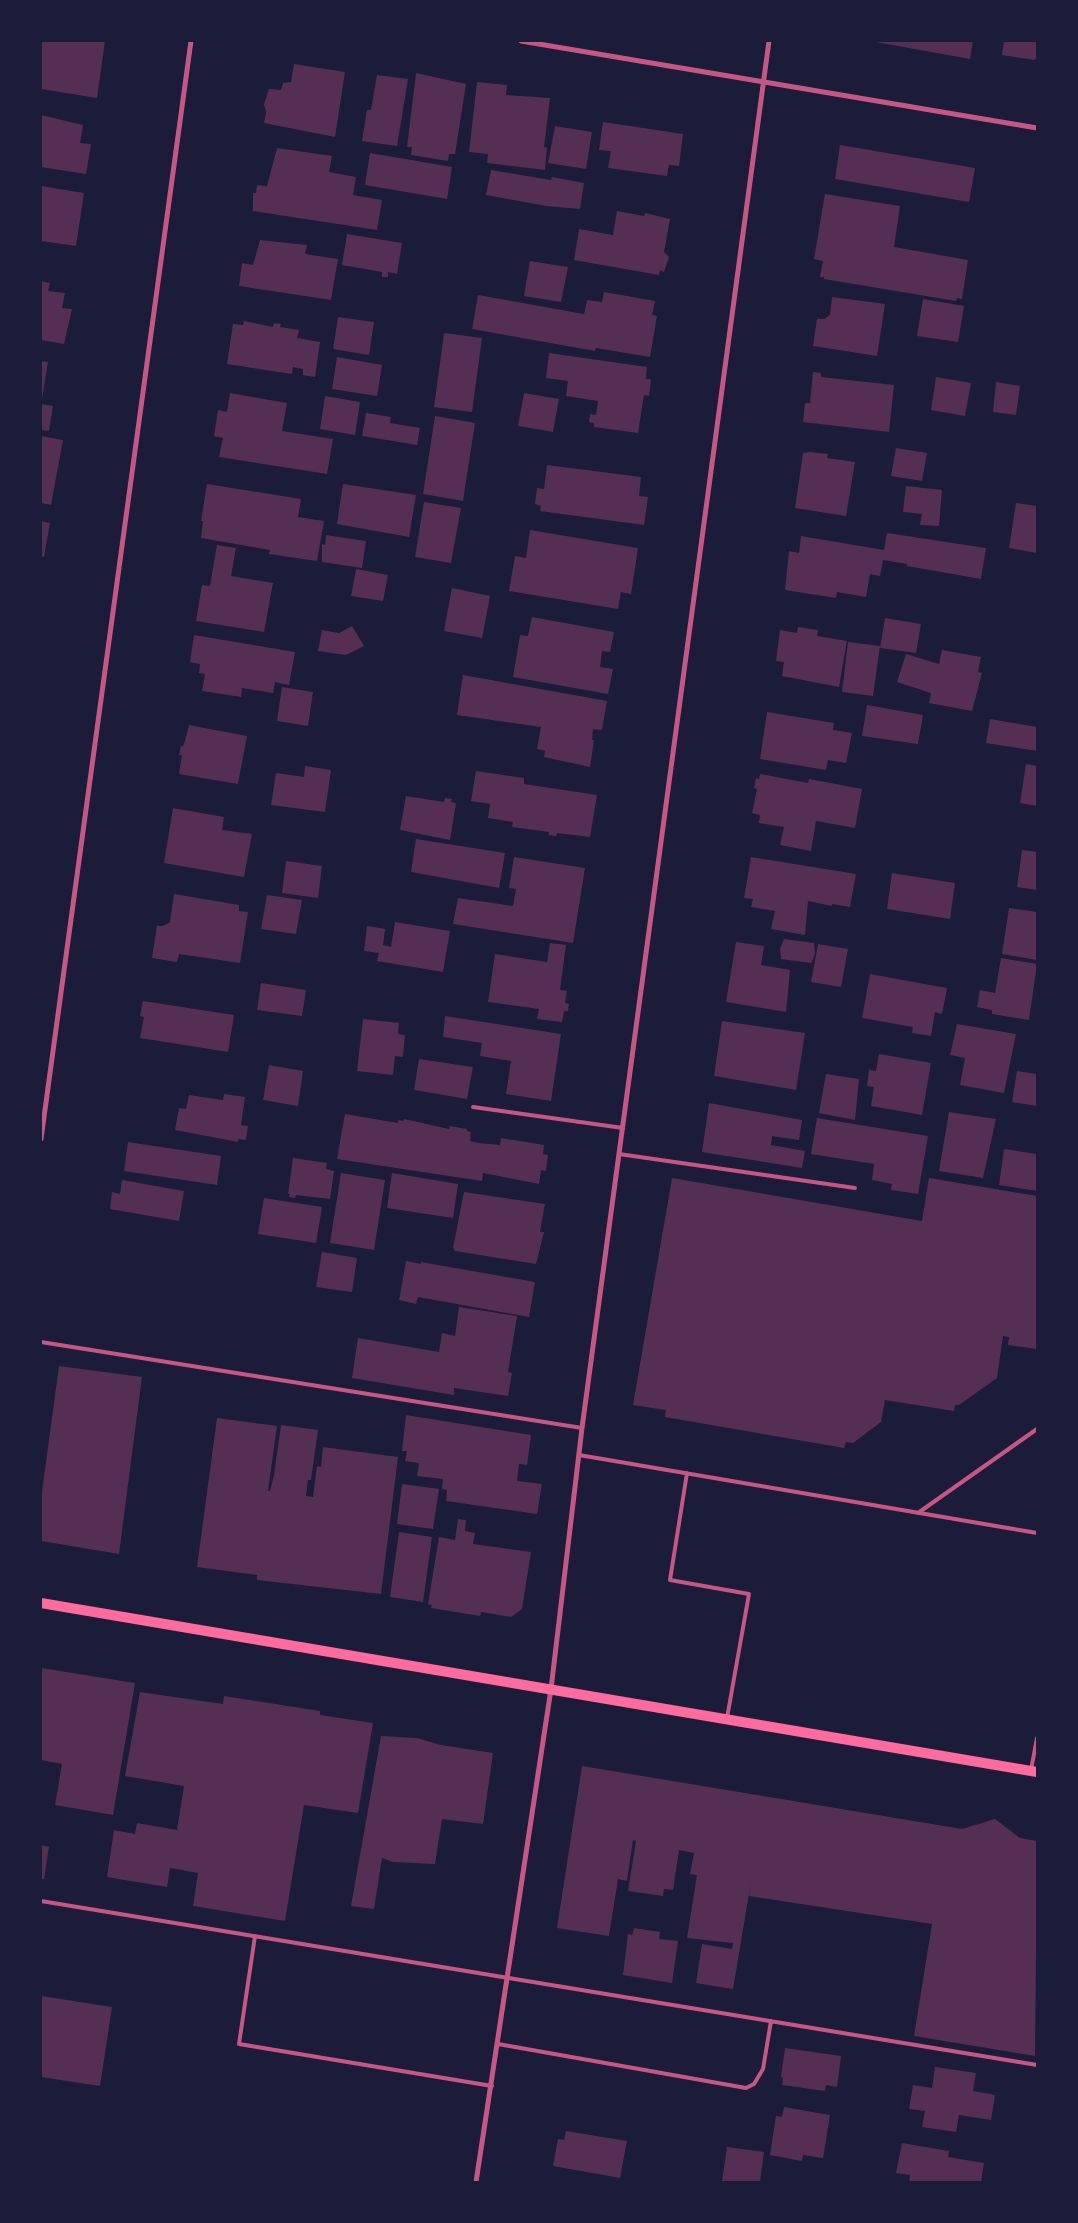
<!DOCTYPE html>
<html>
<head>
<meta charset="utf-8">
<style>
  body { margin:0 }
  #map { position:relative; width:1078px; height:2223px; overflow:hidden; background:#1b1b3a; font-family:Poppins,sans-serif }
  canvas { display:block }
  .frame { position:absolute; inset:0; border:42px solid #1b1b3a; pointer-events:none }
</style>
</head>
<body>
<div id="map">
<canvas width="1078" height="2223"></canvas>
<div class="frame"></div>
</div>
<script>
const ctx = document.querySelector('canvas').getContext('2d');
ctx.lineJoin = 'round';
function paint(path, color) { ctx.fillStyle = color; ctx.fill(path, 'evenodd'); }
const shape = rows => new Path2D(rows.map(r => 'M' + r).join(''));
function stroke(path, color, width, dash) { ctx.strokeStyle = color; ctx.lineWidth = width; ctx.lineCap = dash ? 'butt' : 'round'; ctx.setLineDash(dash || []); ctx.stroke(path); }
paint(shape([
  [42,41,105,41,97,98,41,89],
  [870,41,973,41,970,59],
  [1004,41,1037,41,1037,58,1034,60,1002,55],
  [294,64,345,72,335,137,264,123,266,112,264,104,269,89,281,90,283,83,291,82],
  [416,73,466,84,455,154,449,154,448,161,411,155,412,147,407,147],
  [377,75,408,79,397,146,362,141,367,110,371,110],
  [477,82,507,85,506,95,550,98,544,147,547,148,545,170,487,163,488,154,469,152],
  [41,115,83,125,80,143,91,144,86,174,41,167],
  [603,122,683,134,679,166,669,165,667,176,608,168,611,151,599,150],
  [555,126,592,132,586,169,548,163],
  [840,145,975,168,969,202,835,179],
  [277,148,332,156,329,172,356,177,353,195,382,200,377,230,253,211,253,193,256,193,257,185,267,186],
  [370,153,452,167,447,199,365,185],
  [491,170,551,180,552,177,584,183,580,209,546,206,486,195],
  [41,186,84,193,76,246,41,241],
  [825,194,900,206,894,247,968,260,962,299,957,298,956,301,824,279,824,277,820,277,823,261,814,259],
  [617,211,644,216,645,213,670,219,664,252,669,257,664,272,660,270,659,275,574,260,579,229,613,235],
  [347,234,402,243,397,274,388,272,388,277,382,277,382,272,342,265],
  [260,240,307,245,305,254,338,259,331,300,239,286,242,263,253,265],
  [530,261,568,267,561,302,524,296],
  [41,281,50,283,48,291,65,293,62,308,72,309,64,344,41,340],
  [604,292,655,301,652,315,657,316,650,357,596,348,595,351,472,329,478,295,584,314,587,300,602,302],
  [832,297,885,304,877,356,813,346,817,319,824,319,830,315],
  [923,299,964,306,958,342,917,336],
  [338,317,374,322,369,355,333,349],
  [244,321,273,327,274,323,281,324,280,327,299,330,297,338,320,342,315,377,303,375,303,369,293,367,292,374,227,364,233,324,243,325],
  [444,333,482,338,472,412,434,407],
  [549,353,647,367,646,379,651,379,649,396,644,395,638,433,594,427,594,423,589,422,590,414,596,415,598,401,566,396,568,381,546,378],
  [337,357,382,365,377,396,332,389],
  [41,361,48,362,42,399,41,399],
  [813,372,821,373,821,377,894,385,889,432,803,422,805,403,810,403],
  [936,377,971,383,965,416,931,410],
  [996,382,1020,386,1016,415,993,412],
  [230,393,287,403,282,431,333,439,327,474,219,457,223,438,214,436,218,410,227,412],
  [524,393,559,399,553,432,518,426],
  [325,396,360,402,355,435,320,429],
  [41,404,53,406,49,431,41,430],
  [366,413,391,417,390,423,420,428,417,445,362,436],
  [435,416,475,423,463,501,423,494],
  [41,436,63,440,51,505,41,503],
  [896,448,927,453,922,481,891,476],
  [810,452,828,454,827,458,855,462,846,516,795,508,803,453],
  [547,465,641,477,639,496,648,497,644,525,540,511,541,506,535,504,537,488,544,489],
  [207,484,301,499,298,517,324,521,317,561,269,554,270,550,201,538,203,521,201,521],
  [343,484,416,495,409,537,337,524],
  [906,486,942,490,939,526,920,525,922,514,903,512],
  [424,502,461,508,451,563,415,557],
  [1016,503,1037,506,1037,553,1009,548],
  [41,521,50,523,44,557,41,556],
  [530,530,638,548,631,594,621,592,618,609,509,591,515,556,526,558],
  [887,533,986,548,981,579,907,566,907,564,883,560,880,576,870,574,866,597,837,592,836,598,785,590,789,551,799,553,801,536,884,550],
  [326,535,366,541,362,568,322,562,322,544,325,545],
  [217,545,236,548,231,576,273,583,264,632,196,621,202,585,210,586],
  [356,569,388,575,383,601,351,596],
  [452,588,490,596,482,638,444,631],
  [532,617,614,632,610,652,602,651,600,667,613,669,608,694,513,677,520,635,528,636],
  [885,618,921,624,916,653,880,648],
  [352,626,364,646,346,655,318,651,322,630,339,633],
  [798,627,818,630,817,636,847,641,839,687,782,676,784,662,776,661,780,630,797,633],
  [194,635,295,652,289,685,275,682,273,693,242,688,241,697,202,691,205,674,199,673,200,664,190,662],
  [848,642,880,646,873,696,842,692],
  [942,650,981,657,978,672,982,673,972,711,929,703,931,693,897,682,906,654,939,664],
  [463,675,607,701,602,730,593,729,592,740,594,740,590,767,544,757,545,751,537,749,541,727,457,715],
  [282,687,313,692,308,726,277,721],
  [867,705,923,715,918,744,862,736],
  [767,712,834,723,833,730,852,733,846,763,828,760,826,770,760,759],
  [990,719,1037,727,1037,751,986,743],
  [189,725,247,736,238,784,179,774,182,755,179,755,181,746,183,746,185,741],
  [1026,764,1037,766,1037,806,1020,803],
  [305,766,331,770,325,812,271,805,276,773,304,777],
  [476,771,524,778,524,784,597,795,590,837,557,833,556,836,549,835,549,832,512,827,513,822,488,818,490,804,471,801],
  [760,774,808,783,809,779,862,789,855,828,816,821,811,851,780,845,784,827,759,823,760,815,752,813,757,789,754,788,756,778,759,779],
  [406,796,444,802,445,798,452,799,451,802,456,803,450,840,400,830],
  [173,808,224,817,222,830,252,834,244,877,164,863],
  [416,839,505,853,499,888,411,872],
  [1022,850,1037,852,1037,890,1017,887],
  [514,857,585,868,573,943,453,924,458,898,513,906,516,889,509,888],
  [751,857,856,874,850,907,832,904,832,906,808,901,805,935,771,929,775,911,751,907,753,899,744,898],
  [286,861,322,866,318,898,282,893],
  [892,873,955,883,950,919,887,909],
  [174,894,239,905,239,911,248,912,240,963,179,954,177,962,152,958,157,926,163,926,170,922],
  [267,895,302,900,296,934,261,929],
  [1009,908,1037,912,1037,960,1002,954],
  [395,922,450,931,443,972,377,961,379,953,364,951,367,926,385,929,383,945,391,947],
  [784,939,814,943,815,954,811,963,781,959,780,949],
  [736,942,764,946,761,965,790,970,786,1012,726,1002],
  [550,943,566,945,560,990,567,991,565,1003,569,1004,568,1011,564,1011,562,1022,537,1019,539,1009,488,1002,495,954,547,962],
  [818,944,848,949,841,987,811,982],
  [1001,958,1037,964,1029,1020,992,1014,992,1010,977,1007,980,990,995,993],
  [870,974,947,988,942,1014,935,1012,931,1036,912,1033,913,1027,862,1018],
  [261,983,306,990,302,1016,257,1010],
  [143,1001,234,1015,228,1052,140,1038,144,1017,140,1016],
  [445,1016,561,1034,551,1101,506,1094,511,1061,480,1056,482,1043,443,1037],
  [363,1019,399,1023,398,1034,405,1035,403,1057,395,1056,393,1075,357,1071],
  [722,1021,805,1033,796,1090,714,1076],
  [957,1024,1016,1034,1004,1093,960,1085,965,1058,950,1055],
  [879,1054,931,1063,922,1115,871,1106,874,1087,867,1086,869,1070,876,1071],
  [419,1059,473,1067,467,1099,414,1090],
  [269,1065,303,1071,298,1106,263,1100],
  [1017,1071,1037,1074,1037,1106,1012,1102],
  [826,1074,859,1079,855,1120,819,1113],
  [224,1094,245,1097,241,1125,248,1126,246,1140,238,1139,238,1142,175,1130,179,1108,186,1109,189,1095,223,1100],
  [709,1103,802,1120,799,1140,772,1136,771,1145,805,1151,802,1168,702,1152],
  [949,1112,996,1119,983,1178,939,1171],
  [345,1114,398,1123,398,1120,403,1121,404,1119,449,1129,450,1126,467,1129,467,1131,471,1132,470,1141,479,1143,500,1145,501,1138,544,1145,543,1154,548,1155,546,1171,541,1170,539,1184,483,1173,482,1181,337,1159],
  [817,1118,928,1136,918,1194,891,1190,892,1184,872,1180,874,1164,811,1154],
  [128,1142,221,1156,217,1185,124,1171],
  [1004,1149,1037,1154,1037,1191,999,1185],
  [293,1158,327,1163,326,1169,334,1171,330,1199,296,1195,295,1198,289,1197,290,1194,288,1194],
  [341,1173,385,1180,374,1250,330,1243],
  [392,1173,458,1184,453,1218,387,1208],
  [672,1178,922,1221,929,1178,1037,1196,1037,1349,1008,1345,1009,1337,1003,1336,997,1378,959,1405,955,1405,954,1411,885,1400,881,1422,853,1443,846,1442,844,1448,665,1417,666,1410,633,1405],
  [122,1180,184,1191,179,1221,110,1209,112,1192,120,1194],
  [464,1192,545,1204,540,1232,544,1232,536,1264,455,1251,453,1248],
  [264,1198,322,1207,316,1243,258,1234],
  [322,1252,357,1258,352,1292,316,1287],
  [406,1261,421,1264,421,1262,535,1282,529,1317,418,1297,416,1304,399,1300],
  [459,1307,517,1316,508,1372,512,1373,508,1396,454,1388,454,1395,352,1378,358,1338,439,1352,442,1333,455,1336],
  [59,1366,142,1377,119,1554,41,1541,41,1499],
  [406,1415,531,1435,527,1465,519,1464,517,1481,542,1484,537,1514,446,1501,447,1490,442,1489,443,1479,417,1476,419,1463,405,1461,407,1451,402,1451],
  [217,1418,277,1426,268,1491,270,1491,274,1475,281,1425,318,1430,311,1480,308,1480,306,1496,313,1497,317,1466,321,1467,323,1447,398,1457,381,1594,257,1580,257,1575,197,1567],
  [402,1484,439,1489,433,1529,397,1524],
  [458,1519,466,1520,465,1531,475,1533,473,1544,531,1552,522,1609,511,1617,481,1612,480,1616,431,1608,432,1605,428,1604,439,1537,455,1540],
  [399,1532,432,1537,423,1602,390,1597],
  [41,1668,135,1683,113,1815,55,1805,62,1764,41,1760],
  [140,1692,223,1704,224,1696,320,1711,320,1715,373,1723,358,1813,304,1805,285,1921,193,1906,198,1873,170,1868,167,1887,107,1877,114,1830,135,1834,137,1823,177,1830,184,1786,125,1776],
  [381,1736,417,1738,441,1745,493,1753,483,1824,442,1819,435,1864,393,1862,382,1858,374,1909,351,1906],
  [582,1766,962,1829,995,1819,1020,1838,1037,1841,1035,2056,914,2036,932,1924,749,1896,751,1882,733,1989,696,1983,702,1944,732,1949,733,1943,687,1938,697,1875,690,1874,694,1853,679,1850,673,1890,664,1889,663,1896,628,1891,636,1841,633,1840,627,1881,618,1879,609,1936,557,1928],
  [41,1845,49,1847,44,1879,41,1879],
  [634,1928,660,1932,659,1939,678,1941,672,1983,623,1975,628,1934,632,1935],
  [41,1996,112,2007,100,2086,41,2077],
  [785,2048,841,2056,837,2087,826,2085,825,2091,782,2085,783,2078,781,2077],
  [935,2067,976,2073,973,2091,995,2095,991,2120,959,2115,956,2132,922,2127,925,2111,909,2109,913,2085,932,2088],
  [784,2107,830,2115,823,2158,803,2155,802,2161,770,2155,776,2116,782,2117],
  [566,2131,627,2141,620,2178,553,2166,558,2139,564,2140],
  [902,2143,949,2151,948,2157,984,2163,981,2182,909,2182,910,2175,896,2173],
  [727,2147,764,2152,760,2182,722,2182]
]), '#542f53');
stroke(shape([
  [473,1107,623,1128],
  [619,1154,855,1188],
  [41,1342,582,1428],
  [579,1455,1037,1533],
  [687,1473,670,1580,749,1594,727,1718],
  [918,1513,1037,1429],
  [1031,1770,1037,1738],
  [41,1901,1037,2065],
  [255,1936,239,2044,492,2086],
  [498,2044,746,2088,754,2084,763,2069,771,2021]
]), '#c65784', 4);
stroke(shape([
  [521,41,1037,128],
  [41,1139,191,41],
  [476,2182,551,1689,582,1428,769,41]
]), '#c65784', 5);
stroke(shape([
  [41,1603,1037,1772]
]), '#ff6b9d', 10);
</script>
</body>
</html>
